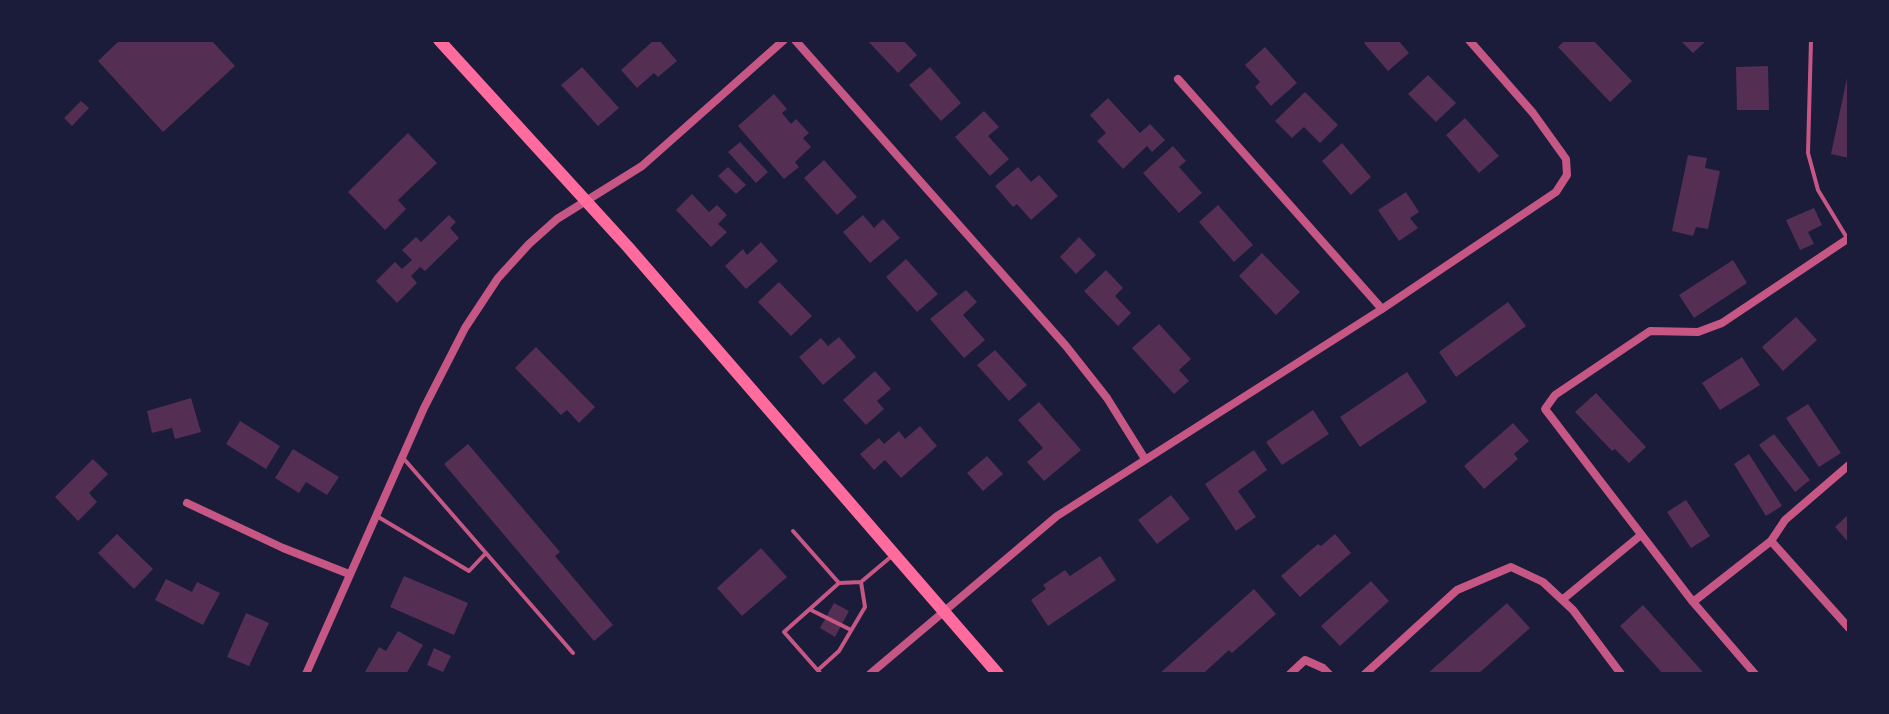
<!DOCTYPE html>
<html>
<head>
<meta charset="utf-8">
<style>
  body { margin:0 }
  #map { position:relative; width:1889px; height:714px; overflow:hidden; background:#1b1b3a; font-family:Karla,sans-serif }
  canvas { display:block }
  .frame { position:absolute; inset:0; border:42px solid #1b1b3a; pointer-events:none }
</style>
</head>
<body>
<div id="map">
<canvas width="1889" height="714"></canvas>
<div class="frame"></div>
</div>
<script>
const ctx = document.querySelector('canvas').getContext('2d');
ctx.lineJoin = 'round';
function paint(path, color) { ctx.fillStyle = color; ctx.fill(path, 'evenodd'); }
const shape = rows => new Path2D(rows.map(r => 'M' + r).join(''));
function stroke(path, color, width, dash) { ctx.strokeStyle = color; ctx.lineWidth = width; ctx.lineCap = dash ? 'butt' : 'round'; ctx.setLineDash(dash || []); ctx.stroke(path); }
paint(shape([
  [120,40,211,40,235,66,163,132,98,61],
  [654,40,659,40,677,61,658,77,654,73,637,88,621,70],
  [867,40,903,40,917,55,898,73],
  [1367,40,1398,40,1409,53,1388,71,1364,43],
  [1565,40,1593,40,1632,81,1610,102,1558,47],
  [1680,40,1707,40,1693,53],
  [1265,47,1297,83,1271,106,1255,87,1260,82,1245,65],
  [1768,66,1769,110,1737,110,1736,67],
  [582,67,619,108,598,126,561,85],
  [930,67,961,103,941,121,909,85],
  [1848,73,1849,73,1849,158,1831,154],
  [1428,75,1456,103,1436,122,1408,94],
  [1305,92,1338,125,1320,143,1304,127,1292,138,1275,121],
  [774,94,787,109,782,113,791,124,796,119,809,133,803,138,811,147,795,162,799,167,784,179,738,126],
  [1108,98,1140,133,1150,124,1165,140,1152,152,1147,146,1123,169,1097,141,1106,133,1090,115],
  [81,101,89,108,72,126,64,118],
  [984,111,999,127,988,136,1009,159,990,176,955,137],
  [1465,118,1499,156,1479,173,1446,135],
  [408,133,437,163,398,200,406,209,385,230,348,192],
  [740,142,768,172,756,183,728,152],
  [1342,143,1371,177,1351,195,1322,161],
  [1173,146,1186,161,1179,167,1202,193,1179,213,1143,173],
  [1688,155,1707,158,1705,168,1720,171,1708,229,1696,227,1693,236,1672,231],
  [824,160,857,197,837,215,804,178],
  [728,167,746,185,736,194,718,176],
  [1018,167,1031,182,1039,175,1058,196,1031,220,1017,204,1013,207,995,186],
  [1406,192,1419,212,1410,218,1418,228,1399,241,1378,210],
  [692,194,709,212,717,205,727,215,718,224,727,232,711,247,676,210],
  [1218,205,1253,245,1234,262,1199,222],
  [1814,208,1822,225,1808,232,1814,244,1800,250,1786,220],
  [449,215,456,222,450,228,459,238,425,271,420,267,411,276,417,283,397,303,376,281,395,262,402,269,412,260,402,250,416,237,421,242],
  [863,215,874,228,883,219,900,238,870,263,843,232],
  [1079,237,1096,255,1076,274,1060,257],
  [761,242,778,261,746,289,725,266,743,249,747,255],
  [1262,253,1300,292,1276,315,1239,276],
  [906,259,938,294,917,312,886,277],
  [1733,260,1747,283,1694,318,1679,295],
  [1106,270,1123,288,1115,296,1131,313,1118,326,1084,291],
  [779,282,812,316,791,336,758,302],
  [966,290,977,302,963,315,985,340,964,358,930,319],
  [1508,302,1526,326,1456,377,1439,352],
  [1796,317,1817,340,1783,371,1762,347],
  [1159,324,1191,359,1179,370,1189,381,1174,394,1132,348],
  [839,337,856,357,823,385,799,357,821,338,828,346],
  [536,347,595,407,579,423,567,410,561,415,515,368],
  [995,350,1027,385,1009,401,977,365],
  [1742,357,1760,385,1720,410,1702,383],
  [875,371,891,389,877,401,884,409,866,425,843,400],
  [1407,372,1427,402,1360,447,1340,417],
  [1596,393,1646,447,1629,463,1615,449,1612,451,1575,412],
  [191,398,201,432,175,439,172,428,152,433,147,411],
  [1039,402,1081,450,1044,481,1027,462,1043,448,1018,420],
  [1808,404,1841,453,1819,467,1786,418],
  [1313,410,1329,434,1282,465,1266,442],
  [240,421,280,446,266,469,226,444],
  [1513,423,1529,441,1514,454,1518,459,1484,489,1464,466],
  [920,426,937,446,901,478,885,460,874,470,860,454,879,438,884,444,899,431,905,439],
  [1774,434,1810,480,1795,492,1759,445],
  [468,444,560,552,555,556,613,625,594,641,444,464],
  [293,449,339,477,327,495,306,482,299,493,275,478],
  [1254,450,1267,470,1238,491,1256,517,1236,531,1205,484],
  [1749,454,1782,506,1766,516,1734,464],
  [987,456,1003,474,983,491,967,473],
  [93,459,108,474,89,493,97,502,78,521,55,497],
  [1171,495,1190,519,1157,544,1138,520],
  [1686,500,1710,536,1691,548,1667,512],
  [1849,514,1849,543,1835,527],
  [117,534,153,569,134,589,98,553],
  [1335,534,1351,553,1300,597,1281,576,1318,544,1321,546],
  [761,548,787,577,742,616,717,588],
  [1100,556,1116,580,1048,626,1031,600,1046,589,1043,585,1065,570,1070,576],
  [404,576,468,603,454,635,390,607],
  [166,579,192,592,197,582,220,593,203,625,155,600],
  [1371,581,1389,601,1340,646,1321,626],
  [1254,589,1276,614,1232,653,1229,650,1205,672,1207,674,1159,674],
  [834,603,849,611,835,637,820,628],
  [1507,603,1530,628,1478,674,1427,674],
  [1643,605,1702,671,1703,674,1663,674,1620,626],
  [246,613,269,623,249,666,227,657],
  [398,631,423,645,406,674,365,672,379,647,386,651],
  [434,648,451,656,443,672,427,665]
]), '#542f53');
stroke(shape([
  [1811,40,1808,153,1818,190,1847,238],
  [404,459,573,653],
  [375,515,469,571,486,553],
  [793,531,839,583],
  [811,610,851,630],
  [818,670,839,651,865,607,861,582],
  [821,674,784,632,839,583,861,582,893,555]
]), '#c65784', 4);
stroke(shape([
  [795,40,1066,346,1107,398,1145,459],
  [1178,79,1382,309],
  [1849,238,1722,323,1698,332,1650,331,1555,395,1545,409,1693,602,1771,541,1849,628],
  [187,503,283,548,349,574],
  [1771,541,1785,520,1849,465],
  [1562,600,1641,535],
  [1693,602,1755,674],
  [306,674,424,408,465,328,498,278,529,244,557,219,642,166,784,40],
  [870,674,1057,516,1382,309,1556,192,1567,175,1566,159,1533,113,1469,40],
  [1290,674,1305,660,1323,668,1329,674],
  [1365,674,1457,590,1511,567,1543,582,1573,610,1621,674]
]), '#c65784', 8);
stroke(shape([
  [439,40,628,247,998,674]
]), '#ff6b9d', 12);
</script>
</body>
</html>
